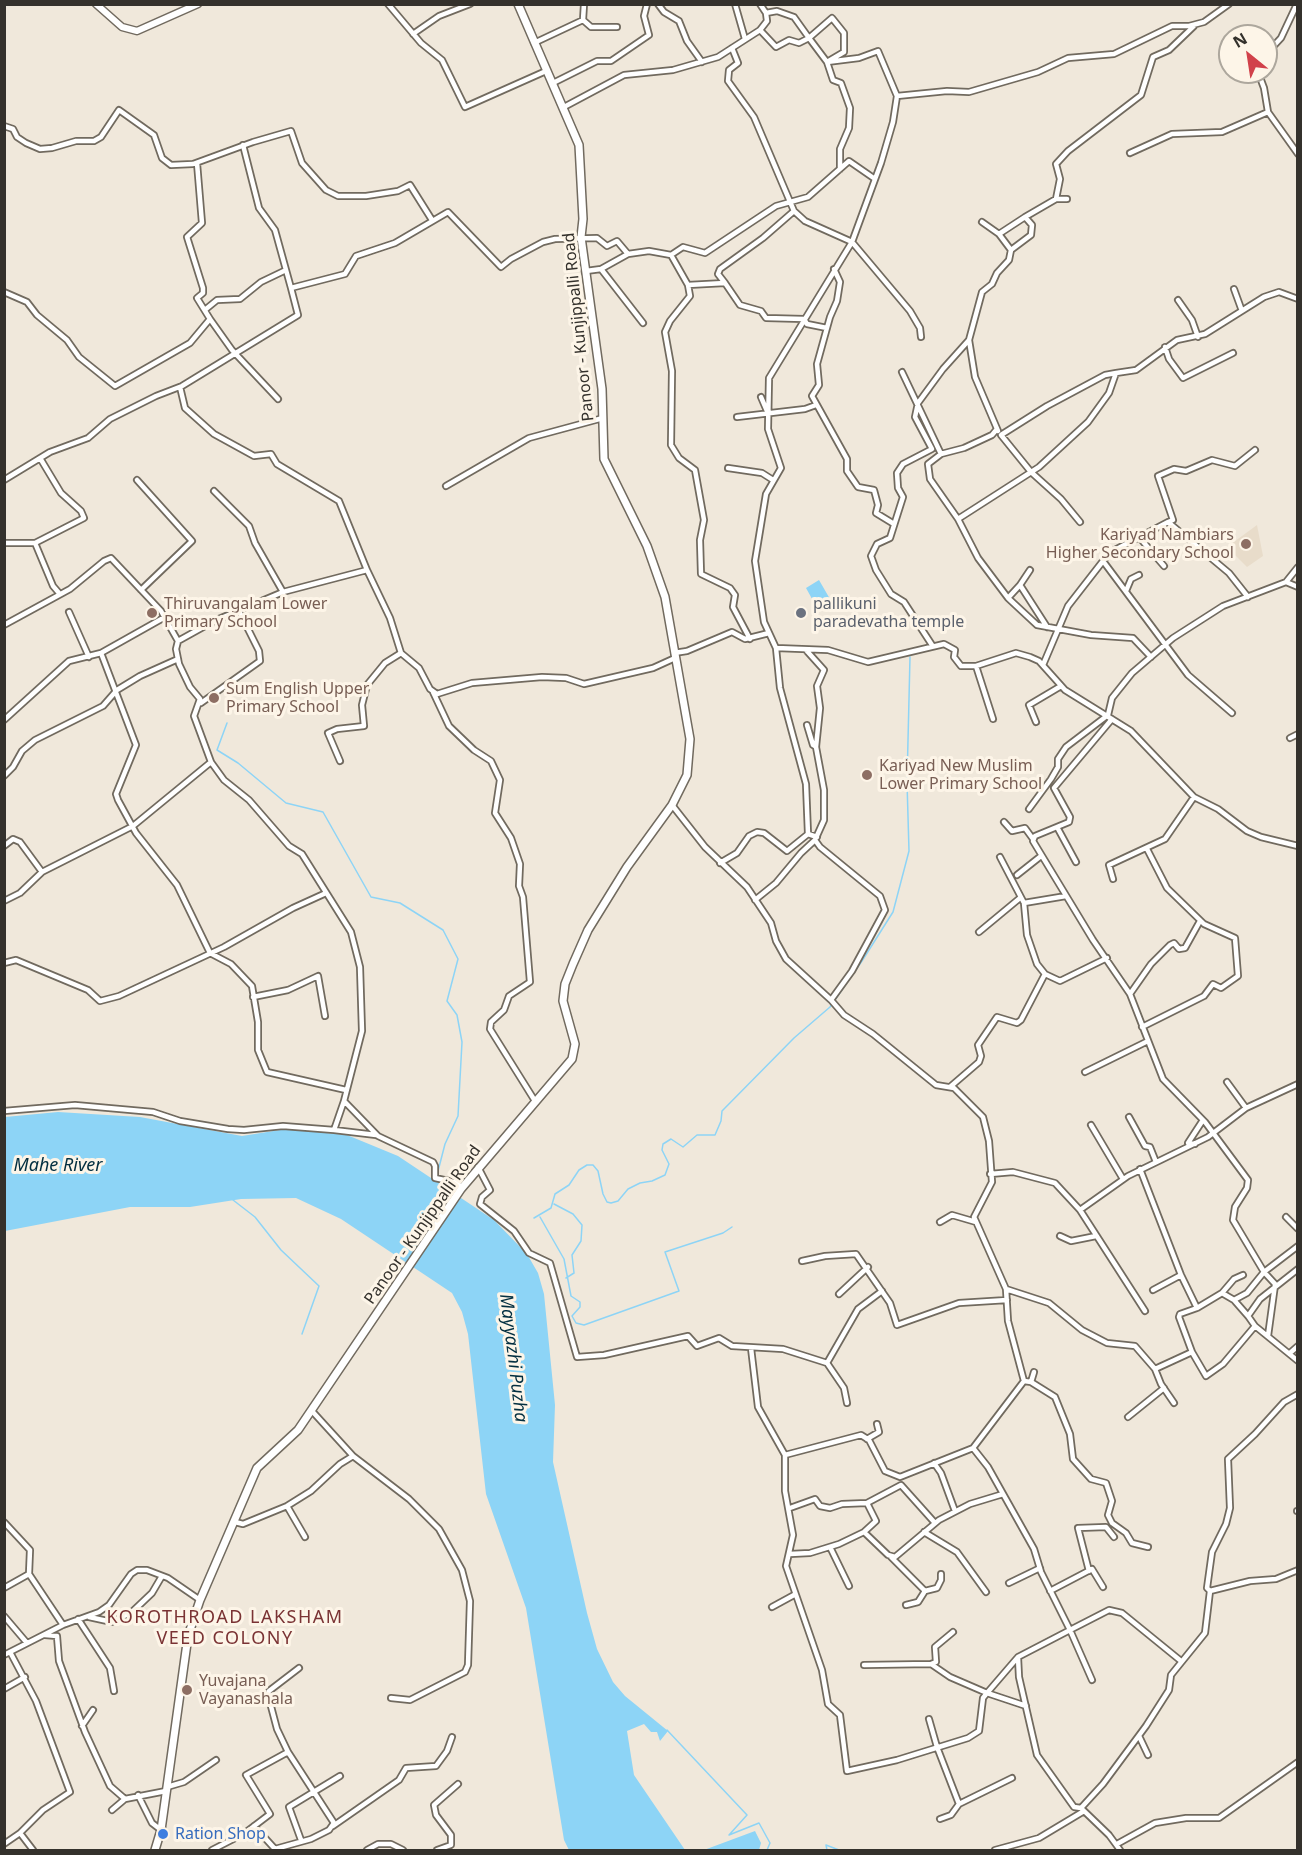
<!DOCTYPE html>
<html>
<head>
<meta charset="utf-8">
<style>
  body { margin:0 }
  #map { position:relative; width:1302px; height:1855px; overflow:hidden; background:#f0e8db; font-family:"Noto Sans",sans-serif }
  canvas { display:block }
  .frame { position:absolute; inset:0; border:6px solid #34312c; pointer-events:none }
  .north { position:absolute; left:1218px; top:24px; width:60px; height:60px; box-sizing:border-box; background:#fdf5e8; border:2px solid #ada79d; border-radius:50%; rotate:330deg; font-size:16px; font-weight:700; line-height:24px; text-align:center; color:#34312c }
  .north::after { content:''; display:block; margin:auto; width:21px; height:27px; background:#d1414a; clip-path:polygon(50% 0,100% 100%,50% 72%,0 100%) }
</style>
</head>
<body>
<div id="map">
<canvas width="1302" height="1855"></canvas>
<div class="frame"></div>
<div class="north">N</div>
</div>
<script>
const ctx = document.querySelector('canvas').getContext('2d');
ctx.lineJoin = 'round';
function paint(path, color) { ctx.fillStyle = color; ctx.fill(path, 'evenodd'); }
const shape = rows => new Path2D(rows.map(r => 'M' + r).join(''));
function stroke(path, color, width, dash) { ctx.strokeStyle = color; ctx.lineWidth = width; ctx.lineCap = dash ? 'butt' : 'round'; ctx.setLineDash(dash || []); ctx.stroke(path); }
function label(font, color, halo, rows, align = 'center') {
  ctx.font = font + ' "Noto Sans",sans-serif'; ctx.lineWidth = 6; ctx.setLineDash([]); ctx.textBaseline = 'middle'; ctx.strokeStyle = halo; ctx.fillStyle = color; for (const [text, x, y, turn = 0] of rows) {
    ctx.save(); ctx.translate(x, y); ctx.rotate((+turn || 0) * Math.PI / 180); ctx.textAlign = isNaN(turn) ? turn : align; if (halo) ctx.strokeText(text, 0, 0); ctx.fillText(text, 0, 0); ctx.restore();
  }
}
paint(shape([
  [1257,525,1263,556,1247,567,1227,547]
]), '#e8dcca');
paint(shape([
  [819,580,830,599,816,606,806,588],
  [58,1112,140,1117,242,1136,286,1129,347,1135,398,1156,494,1220,527,1254,538,1273,544,1294,555,1405,553,1462,587,1613,597,1649,613,1682,625,1696,668,1731,660,1741,657,1732,651,1732,644,1724,627,1731,634,1775,685,1850,569,1850,564,1840,526,1608,486,1494,468,1334,462,1312,452,1293,341,1219,296,1198,241,1199,190,1207,130,1207,5,1231,5,1117],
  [755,1831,761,1843,759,1850,704,1850]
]), '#8dd4f6');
stroke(shape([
  [227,723,217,750,238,763,286,803,323,812,371,897,400,903,443,930,458,959,447,1001,457,1015,462,1042,458,1116,445,1144,437,1175],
  [233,1200,255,1217,281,1250,319,1286,302,1334],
  [554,1204,573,1214,582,1225,581,1241,572,1255,574,1273,566,1278],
  [540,1217,564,1259,571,1296,580,1302,580,1307,572,1316,576,1323,584,1325,679,1291,665,1252,723,1233,732,1227],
  [534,1218,551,1208,555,1194,569,1185,579,1170,587,1165,593,1165,598,1171,603,1194,607,1202,611,1203,618,1201,628,1189,640,1183,652,1181,665,1175,669,1164,662,1150,663,1144,671,1139,683,1147,697,1135,715,1135,721,1121,722,1111,794,1038,830,1007,862,961,893,912,909,851,907,782,910,657],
  [667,1730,747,1815,729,1835,759,1823,770,1843,767,1850],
  [827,1850,826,1845,839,1850]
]), '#8dd4f6', 1.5);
const minor = shape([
  [388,4,421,43,442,60,465,107,546,71],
  [658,4,664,12,679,21,687,41,702,62],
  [735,4,745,39],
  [760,4,766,13,777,11,794,17,809,38,832,18,844,33,844,52,827,62,833,80,841,83,850,108,849,128,840,149,840,169],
  [583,20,591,27,617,27],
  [760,30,767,21,766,13],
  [413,34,439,16,470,4],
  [534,43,583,20,584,4],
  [1266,54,1281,38,1297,4],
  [1258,72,1264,88,1268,112,1298,154],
  [553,83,597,61,611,61,649,35,644,16,647,4],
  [564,107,624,75,673,70,718,57,760,30,776,47,789,40,799,43,809,38,827,62,859,58,878,51,897,96],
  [4,126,13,129,17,137,26,143,40,149,52,148,76,141,94,141,101,137,119,110,154,135,162,158,171,165,193,164,253,142,291,131,302,163,326,190,338,196,366,196,398,191,410,185,432,220],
  [243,145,259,208,275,230,291,288],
  [1130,153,1172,134,1222,132,1268,112],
  [1056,199,1067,199],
  [794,211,805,221,852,242,910,311,920,328,921,337],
  [982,222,999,234,1011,250],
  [999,234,1025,217],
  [671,255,683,247,705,253,776,206,808,197,849,161,875,179],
  [601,269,643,323],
  [834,269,840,282,837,301,830,317,817,364,819,385,812,396,847,459,847,471,858,487,874,490,878,505,876,513,894,524],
  [586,271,601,269,628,254],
  [725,283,718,274,720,269,763,238,794,211,754,117,728,81,729,70,738,63,732,48],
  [688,285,690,296,670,321,665,332,672,371,671,445,679,458,695,470,704,520,700,540,701,574,730,588,735,595,733,607,750,639],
  [1234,289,1242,311],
  [4,292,27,302,37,315,67,340,79,357,115,386,190,343,210,319,197,298,203,293,203,288,187,237,202,223,197,163],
  [1178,300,1192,320,1198,337],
  [206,309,217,300,240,299,261,282,286,270],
  [210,319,232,350,278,399],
  [969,340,975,377,998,431],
  [1165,347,1169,359,1183,378,1233,353],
  [902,372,941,454],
  [180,387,185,408,214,434,254,456,271,454,277,464,339,501,367,570],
  [761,397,767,411],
  [737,417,805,409,816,405],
  [728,468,762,473,773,480],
  [4,480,50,452,88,438,110,419,156,396,182,386,298,315,291,288,345,274,356,256,395,243,448,212,501,267,511,259,543,242,555,239,597,238,607,246,617,241,628,254,649,251,671,255,688,285,725,283,740,305,761,311,766,318,804,319,807,324,827,328],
  [137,480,192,541,141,590],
  [446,486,529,438,603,418],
  [214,491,249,526,255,543,283,592],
  [958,519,930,479,928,464,941,454,964,448,992,435,997,429],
  [1080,522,1061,499,1031,472,1001,435,1047,406,1105,375,1116,373],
  [1168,522,1173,520,1158,476,1174,469,1186,471,1212,460,1235,466,1255,450],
  [1139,537,1164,566],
  [4,543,35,543,84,518,81,511,61,493,40,458],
  [35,543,53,586,59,593],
  [1286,582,1298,587],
  [1020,585,1030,570],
  [1126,591,1131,579,1139,575],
  [1008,598,1020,585,1047,627],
  [69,612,89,657],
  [4,625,70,589,104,561,111,558,161,611,178,641,214,621,283,592,367,570,390,618,401,653,419,668,430,689,437,694,472,683,542,677,566,678,584,684,653,668,675,658],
  [178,641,176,649,179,664,190,687,200,699,194,716,211,762,224,780,249,800,289,846,302,854,351,932,360,967,362,1031,344,1101,378,1136,433,1162,435,1166,435,1178,458,1183,461,1189],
  [932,645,904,602,891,594,876,570,871,556,877,544,890,538,903,497,898,488,897,473,903,464,932,449,915,417,918,403,943,369,969,340,982,292,992,284,997,273,1009,260,1011,250,1031,235,1032,225,1025,217,1056,199,1060,179,1056,164,1068,151,1141,95,1153,57,1169,50,1194,26],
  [776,648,828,650,868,662,944,644,955,650,954,657,961,666,976,666,1016,653,1030,657,1039,661,1065,690,1131,731,1194,797,1218,809,1247,831,1261,837,1298,846],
  [101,653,136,745,116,794,118,800,136,833,177,885,210,953,231,964,252,986,258,1022,258,1050,267,1072,346,1090],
  [674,653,687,651,732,632,745,639,769,633],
  [1151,657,1133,638,1091,635,1037,625,1008,598,978,558,958,519,1039,467,1088,422,1109,393,1116,373,1136,370,1177,340,1205,334,1264,297,1279,292,1298,299],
  [1043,665,1068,606,1103,561],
  [976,666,993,719],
  [433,692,449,726,474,750,491,761,500,780,495,813,511,838,520,864,519,886,523,897,530,982,509,996,504,1010,491,1022,490,1029,535,1101],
  [201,703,260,661,259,651,239,611],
  [1232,713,1188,675,1103,561,1109,553,1168,522,1229,573,1248,597],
  [1112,719,1054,788,1070,817,1069,822,1035,836,1033,841,1093,940,1130,994,1163,1079,1205,1122,1248,1180,1247,1188,1235,1207,1233,1220,1264,1272,1276,1285],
  [4,720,69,661,101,653,165,617],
  [1036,722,1029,705,1061,686],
  [807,725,813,745,816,747],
  [1290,738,1298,734],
  [340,761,328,733,337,729,364,726,362,705,367,685,385,663,401,653],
  [4,776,13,767,22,751,35,740,103,706,117,690,140,676,178,659],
  [672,805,705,847,747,887,771,923,776,941,786,959,831,1000,852,971,885,910,880,896,820,847,815,840,824,820,824,790,816,747,820,708,817,686,824,670,806,650],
  [1029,809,1051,779,1058,767,1058,759,1066,747,1108,715,1112,698,1132,673,1173,638,1223,606,1286,582,1298,567],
  [1004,822,1012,831,1025,828,1033,839],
  [1057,827,1076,862],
  [808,834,806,784,780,688,776,648,764,622,755,561,766,494,781,468,768,429,769,378,852,242,881,163,893,122,897,96,947,91,969,92,1038,72,1068,58,1114,54,1172,26,1189,26,1204,22,1229,4],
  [4,846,13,839,20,842,42,872],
  [1000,857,1024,903,1027,935,1037,964,1045,974,1060,981,1107,958],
  [720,863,737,853,749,836,757,832,764,833,787,851,808,834,817,837],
  [1017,875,1041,856],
  [1113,879,1109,865,1165,839,1194,797],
  [755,900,776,883,801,853,815,840],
  [4,901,20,893,42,872,133,826,211,762],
  [1024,903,1066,896],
  [979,932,1020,898],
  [4,963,16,960,88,990,100,1001,119,996,224,947,293,908,326,893],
  [1130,994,1151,964,1170,945,1174,943,1179,949,1185,948,1200,921],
  [253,997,288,990,318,976,325,1016],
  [831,1000,844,1015,873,1034,936,1085,954,1088,983,1117,989,1141,992,1182,974,1217,1006,1289,1008,1321,1024,1381],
  [1142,1027,1204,996,1213,984,1221,988,1238,976,1235,938,1204,924,1167,888,1147,849],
  [1085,1072,1148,1041],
  [1227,1082,1246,1108],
  [950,1087,979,1062,981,1056,978,1045,997,1017,1017,1023,1021,1020,1045,974],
  [4,1111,75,1105,153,1112,180,1121,228,1129,244,1130,283,1126,334,1130,344,1101],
  [1129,1117,1145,1146,1150,1147,1156,1162],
  [1091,1125,1123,1179],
  [334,1130,376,1135],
  [1195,1144,1188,1143,1203,1120],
  [478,1167,490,1190,482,1197,480,1204,514,1231,529,1253,550,1263,577,1357,604,1355,688,1336,697,1346,719,1338,732,1346,783,1349,827,1363,858,1309,882,1291],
  [1140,1169,1181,1275,1197,1308,1222,1293,1234,1300,1247,1293,1264,1272,1298,1246],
  [990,1174,1013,1172,1055,1183,1080,1210,1145,1311],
  [1080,1210,1128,1176,1208,1137,1246,1108,1298,1084],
  [1286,1217,1298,1229],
  [940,1222,952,1215,976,1222],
  [1060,1236,1071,1241,1096,1236],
  [802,1261,825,1256,856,1254,890,1303,897,1325,959,1303,1007,1300],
  [1298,1269,1260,1299,1248,1316,1255,1326,1298,1361],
  [1006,1289,1049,1303,1082,1330,1107,1343,1135,1346,1155,1369,1192,1352,1206,1376,1223,1364,1255,1326],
  [1153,1290,1181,1275],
  [1222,1293,1234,1279,1243,1275],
  [839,1294,868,1267],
  [1234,1300,1248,1316],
  [1268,1336,1275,1285],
  [751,1348,758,1407,785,1455,785,1491,793,1535,786,1566,822,1670,828,1704,840,1715,847,1771,897,1760,968,1738,979,1731,983,1698,987,1693,950,1677,931,1664,864,1665],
  [1192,1352,1179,1317,1180,1314,1197,1308],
  [1290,1353,1298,1346],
  [827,1363,844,1388,847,1403],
  [1155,1369,1161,1384,1174,1403],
  [1031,1382,1034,1372],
  [1298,1394,1284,1402,1255,1434,1228,1459,1230,1508,1226,1524,1212,1552,1207,1588,1210,1591,1250,1581,1276,1579,1298,1570],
  [312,1411,353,1456,409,1499,439,1529,462,1570,470,1601,468,1665,465,1672,410,1700,391,1698],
  [1128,1417,1164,1388],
  [867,1439,879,1432,877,1424],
  [785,1455,861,1435,869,1440,885,1471,900,1477,973,1448],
  [934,1463,941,1473,955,1511],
  [287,1506,305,1537],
  [790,1508,815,1499,820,1506,830,1508,842,1504,867,1503],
  [1297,1511,1298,1511],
  [4,1522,30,1550,29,1574],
  [235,1522,243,1524,287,1506,311,1491,340,1464,353,1456],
  [864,1532,876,1521,867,1503,901,1485,935,1523],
  [924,1532,957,1552,986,1592],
  [830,1547,849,1586],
  [790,1554,810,1553,839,1544,864,1532,888,1555,895,1557,939,1520,970,1504,1003,1494],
  [891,1557,925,1591,937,1588,941,1580,941,1574],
  [1089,1571,1078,1528,1106,1527,1114,1537],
  [1009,1583,1040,1568],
  [4,1588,29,1574,63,1625],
  [1050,1591,1092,1569,1103,1587],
  [906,1605,918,1602,925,1591],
  [772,1607,794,1595],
  [4,1616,27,1643],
  [89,1617,112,1622,132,1612,152,1593,162,1576],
  [78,1619,110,1668,114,1691],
  [45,1635,57,1636,59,1661,85,1732,110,1786,125,1799],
  [4,1655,63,1625,99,1612,109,1605,131,1574,137,1570,147,1570,168,1578,200,1600],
  [1018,1657,987,1693,1026,1706],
  [931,1664,936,1662,935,1647,953,1632],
  [1092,1680,1070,1630,1109,1610,1122,1613,1181,1661],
  [4,1689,25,1677],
  [929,1719,937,1747,959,1804],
  [82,1726,93,1710],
  [1139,1736,1148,1755],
  [167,1787,184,1782,216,1760],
  [138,1795,152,1823,161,1830],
  [1081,1808,1074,1807,1037,1755,1019,1677,1018,1657,1070,1630,1041,1572,1034,1549,988,1467,973,1448,1024,1381,1031,1382,1055,1397,1070,1434,1073,1459,1091,1479,1106,1483,1112,1501,1108,1515,1112,1523,1126,1533,1132,1543,1148,1547],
  [112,1810,125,1799,166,1791],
  [940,1819,951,1815,959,1804,1012,1778],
  [254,1826,275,1849,311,1839,329,1830,334,1823,288,1752,277,1729,268,1695,269,1691,299,1668],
  [333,1826,399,1780,406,1768,436,1766,447,1751,452,1737],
  [20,1833,33,1850],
  [301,1840,289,1807,340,1776],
  [4,1844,20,1833,43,1810,70,1792,36,1701,10,1652],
  [1117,1844,1155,1823,1186,1818,1219,1818,1298,1762],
  [212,1850,245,1833,270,1814,246,1775,288,1752],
  [367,1850,378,1844,391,1844,403,1850],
  [437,1850,451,1845,451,1835,436,1815,434,1805,458,1784],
  [995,1850,1039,1838,1084,1811],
  [1120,1850,1109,1835,1081,1808,1103,1784,1146,1726,1169,1690,1171,1675,1205,1633,1210,1591]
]);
const tertiary = shape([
  [96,4,122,27,137,31,198,4]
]);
const secondary = shape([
  [155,1850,161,1830,188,1636,200,1600,257,1468,298,1430,461,1189,572,1059,575,1044,563,1001,565,984,573,964,588,930,627,867,672,805,687,775,690,739,665,597,647,546,604,459,602,389,581,237,583,219,579,145,518,4]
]);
stroke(minor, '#716a5f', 8);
stroke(tertiary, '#716a5f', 9);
stroke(secondary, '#716a5f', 10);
stroke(minor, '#fff', 4.5);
stroke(tertiary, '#fff', 6);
stroke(secondary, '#fff', 7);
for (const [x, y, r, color] of [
  [1246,544,6,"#8d6e63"],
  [152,613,6,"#8d6e63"],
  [801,613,6,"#6b7280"],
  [214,698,6,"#8d6e63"],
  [867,775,6,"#8d6e63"],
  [187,1690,6,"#8d6e63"],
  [163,1834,6,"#3f7fe0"]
]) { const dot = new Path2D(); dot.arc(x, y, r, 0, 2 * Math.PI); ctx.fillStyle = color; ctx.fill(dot); stroke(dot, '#fdf5e8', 2); }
label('16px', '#34312c', '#fdf5e8', [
  ["Panoor - Kunjippalli Road",579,327,-96],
  ["Panoor - Kunjippalli Road",423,1225,-55]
]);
label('16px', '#785e54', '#fdf5e8', [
  ["Kariyad Nambiars",1234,535,"right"],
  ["Higher Secondary School",1234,553,"right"],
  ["Thiruvangalam Lower",164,604],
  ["Primary School",164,622],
  ["Sum English Upper",226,689],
  ["Primary School",226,707],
  ["Kariyad New Muslim",879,766],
  ["Lower Primary School",879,784],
  ["Yuvajana",199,1681],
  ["Vayanashala",199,1699]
], 'left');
label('16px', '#5b616d', '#fdf5e8', [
  ["pallikuni",813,604],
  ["paradevatha temple",813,622]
], 'left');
label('16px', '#366cbe', '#fdf5e8', [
  ["Ration Shop",175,1834]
], 'left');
label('italic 18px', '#032f40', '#fdf5e8', [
  ["Mahe River",58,1166],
  ["Mayyazhi Puzha",513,1358,83]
]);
ctx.letterSpacing = '1.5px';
label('18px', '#7a3334', '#fdf5e8', [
  ["KOROTHROAD LAKSHAM",225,1618],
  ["VEED COLONY",225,1639]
]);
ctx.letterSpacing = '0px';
</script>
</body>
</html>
